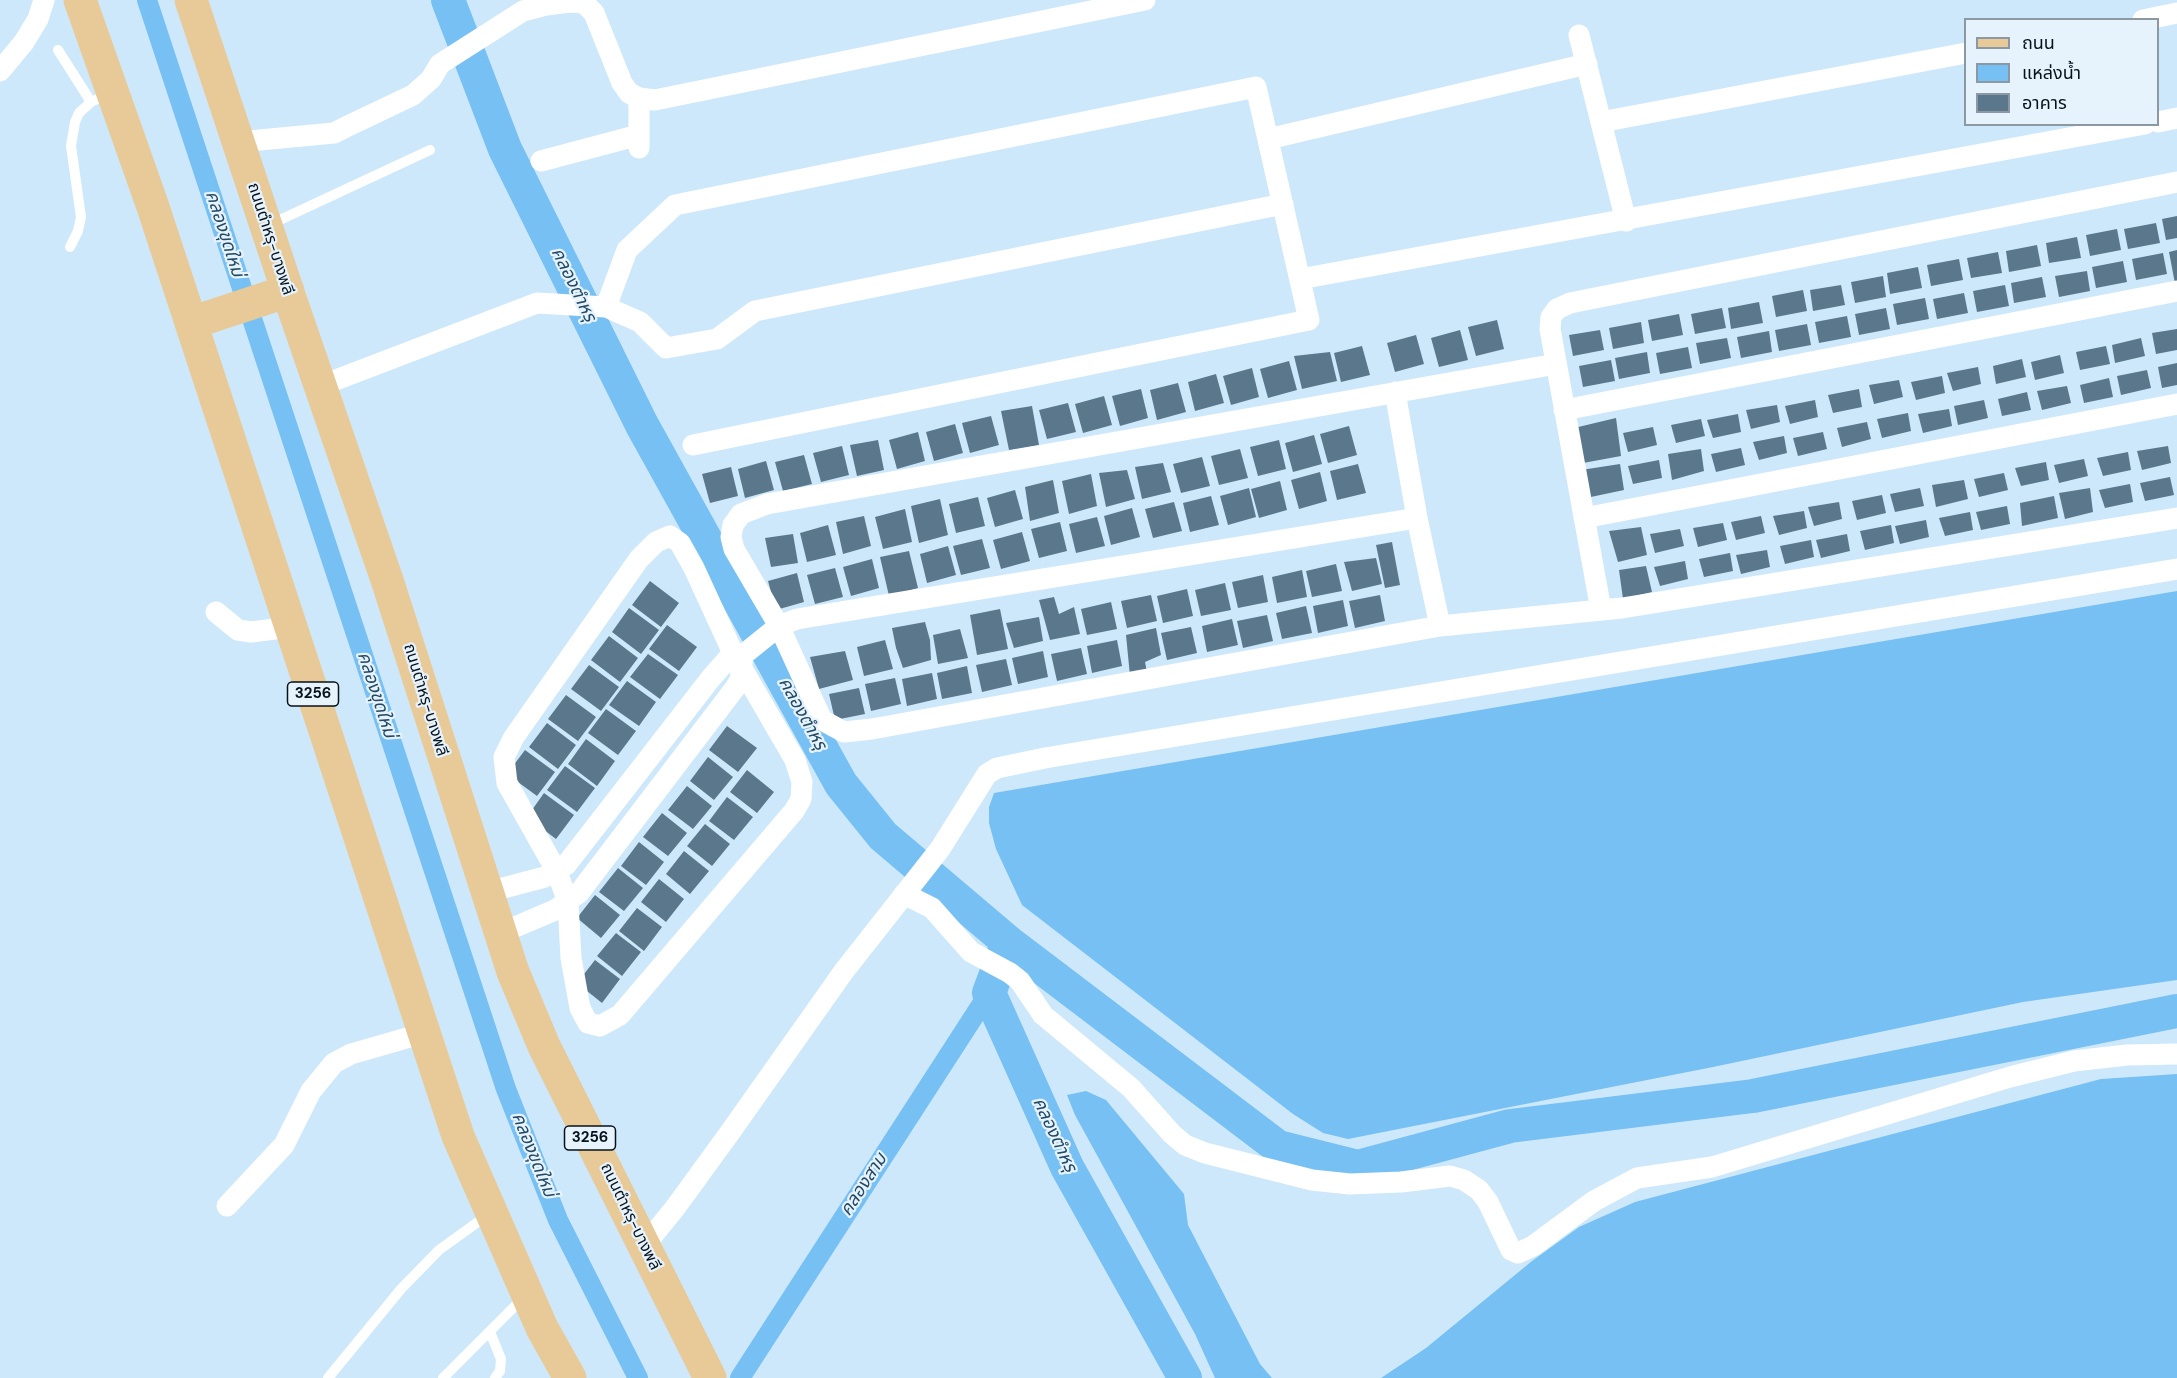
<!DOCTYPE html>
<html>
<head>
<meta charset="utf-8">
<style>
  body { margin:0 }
  #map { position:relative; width:2177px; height:1378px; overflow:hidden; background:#cee8fb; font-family:"DM Sans","Noto Sans Thai",sans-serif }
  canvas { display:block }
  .legend { position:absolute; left:1964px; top:18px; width:195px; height:108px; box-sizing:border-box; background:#e6f3fd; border:2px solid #8d99a2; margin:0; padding:8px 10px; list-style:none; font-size:18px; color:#07121a }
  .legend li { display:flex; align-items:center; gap:12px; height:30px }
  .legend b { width:30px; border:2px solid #8d99a2 }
</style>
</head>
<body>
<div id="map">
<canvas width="2177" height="1378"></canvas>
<ul class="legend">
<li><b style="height:8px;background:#e8ca99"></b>ถนน</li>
<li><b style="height:16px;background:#77c0f3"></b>แหล่งน้ำ</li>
<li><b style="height:16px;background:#5a778c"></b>อาคาร</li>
</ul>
</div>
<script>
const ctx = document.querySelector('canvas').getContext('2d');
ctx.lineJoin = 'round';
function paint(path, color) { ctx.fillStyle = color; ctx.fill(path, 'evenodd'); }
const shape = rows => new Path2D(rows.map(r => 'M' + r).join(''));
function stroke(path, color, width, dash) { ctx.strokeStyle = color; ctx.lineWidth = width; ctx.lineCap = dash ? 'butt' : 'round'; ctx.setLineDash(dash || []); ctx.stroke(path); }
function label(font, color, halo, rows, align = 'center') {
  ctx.font = font + ' "DM Sans","Noto Sans Thai",sans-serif'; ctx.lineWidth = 4.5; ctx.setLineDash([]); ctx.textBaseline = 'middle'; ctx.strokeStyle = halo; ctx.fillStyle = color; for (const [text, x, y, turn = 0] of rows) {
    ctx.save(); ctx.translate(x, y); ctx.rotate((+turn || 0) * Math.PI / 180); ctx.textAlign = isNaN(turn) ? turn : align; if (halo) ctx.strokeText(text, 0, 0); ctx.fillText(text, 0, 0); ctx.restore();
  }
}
paint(shape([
  [2177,591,2177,980,2023,1002,1713,1067,1348,1139,1323,1133,1293,1114,1022,905,996,849,989,823,989,807,994,793],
  [2177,1074,2177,1378,1381,1378,1426,1348,1532,1261,1579,1227,1635,1202,2101,1079],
  [1086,1091,1106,1100,1184,1194,1188,1225,1260,1364,1272,1378,1215,1378,1195,1334,1075,1115,1067,1095]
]), '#77c0f3');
stroke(shape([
  [147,0,506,1089,558,1220,638,1378],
  [740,1378,989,993]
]), '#77c0f3', 20);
stroke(shape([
  [448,0,505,149,642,425,841,784,883,836,1008,942,1278,1147,1358,1167,1510,1126,1753,1096,2177,1011],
  [1008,942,989,993,1067,1167,1185,1378]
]), '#77c0f3', 34);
paint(shape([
  [2177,216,2177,238,2166,240,2162,219],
  [2156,223,2160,243,2128,249,2124,229],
  [2117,229,2121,250,2090,256,2086,235],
  [2077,237,2081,258,2049,263,2046,243],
  [2037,245,2041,266,2009,272,2006,251],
  [2177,250,2177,289,2176,289,2169,252],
  [1998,252,2002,273,1971,278,1967,258],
  [2163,253,2167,274,2136,280,2132,259],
  [1959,259,1963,280,1931,286,1927,265],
  [2123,261,2127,282,2096,288,2092,267],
  [1918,267,1922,288,1890,294,1887,273],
  [2087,271,2090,291,2059,297,2055,276],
  [1883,276,1886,297,1855,303,1851,282],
  [2042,277,2046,297,2014,303,2011,283],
  [1841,285,1845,305,1813,311,1810,290],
  [2005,285,2009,306,1977,312,1973,291],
  [1803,290,1807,311,1776,317,1772,296],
  [1964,293,1968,313,1937,319,1933,299],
  [1925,298,1929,319,1897,325,1893,304],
  [1759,302,1763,323,1731,329,1728,308],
  [1722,308,1726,328,1695,334,1691,314],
  [1886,308,1890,329,1859,335,1855,314],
  [1679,314,1683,335,1652,341,1648,320],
  [1847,316,1851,337,1819,343,1815,322],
  [1497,320,1504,349,1476,356,1468,327],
  [1641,322,1644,343,1613,349,1609,328],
  [1807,324,1811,345,1779,351,1775,330],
  [2177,329,2177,350,2156,354,2152,333],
  [1460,330,1468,360,1439,367,1431,338],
  [1600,330,1604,350,1573,356,1569,335],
  [1769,331,1772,352,1741,358,1737,337],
  [1416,335,1424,364,1395,372,1387,343],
  [1727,338,1731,358,1700,364,1696,343],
  [2141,338,2145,356,2115,363,2112,345],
  [1362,346,1370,375,1341,382,1334,353],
  [2106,346,2110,364,2080,370,2076,352],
  [1688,347,1692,368,1660,374,1656,353],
  [1330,352,1337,381,1302,389,1294,356],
  [1647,352,1650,373,1619,379,1615,358],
  [2060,355,2064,373,2035,380,2031,362],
  [2022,359,2026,377,1996,384,1993,366],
  [1611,360,1615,381,1583,387,1579,366],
  [1289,361,1297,390,1268,398,1260,369],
  [2177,363,2177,385,2162,388,2158,367],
  [1978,367,1981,384,1953,391,1947,373],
  [1252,368,1259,397,1231,405,1223,376],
  [2147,370,2151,388,2121,395,2117,376],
  [1216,374,1224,403,1195,411,1188,382],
  [1942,376,1945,393,1916,400,1911,382],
  [2109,378,2113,397,2084,403,2080,385],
  [1899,380,1903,397,1874,404,1869,385],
  [1178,383,1186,412,1157,420,1150,390],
  [2067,386,2071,403,2042,410,2037,391],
  [1141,389,1148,418,1120,426,1112,396],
  [1859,389,1862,407,1833,413,1828,395],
  [2027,392,2031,410,2002,416,1998,399],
  [1104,396,1112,425,1083,433,1075,404],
  [1815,400,1818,417,1790,424,1785,406],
  [1984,400,1988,418,1958,425,1954,406],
  [1068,403,1076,432,1047,439,1039,410],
  [1777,405,1780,422,1751,429,1746,410],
  [1032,406,1039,445,1009,450,1001,411],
  [1949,409,1952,426,1923,433,1918,414],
  [1908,413,1911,431,1882,438,1877,419],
  [1738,414,1741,432,1713,438,1707,420],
  [991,416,999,445,970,453,962,423],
  [1616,418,1621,456,1583,463,1574,428],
  [1701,419,1705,436,1676,443,1671,425],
  [1867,422,1871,439,1842,447,1837,428],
  [955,424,963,453,934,461,926,432],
  [1349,426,1357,455,1328,463,1320,434],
  [1653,427,1657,445,1628,452,1623,433],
  [918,432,925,461,897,469,889,440],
  [1823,432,1827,449,1798,456,1793,438],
  [1314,435,1322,464,1293,472,1285,443],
  [1784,436,1787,453,1759,460,1753,442],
  [878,440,884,470,857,476,850,445],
  [1279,440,1286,469,1258,476,1250,447],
  [842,446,849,475,821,482,813,453],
  [2168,446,2171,463,2142,470,2137,451],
  [1741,448,1745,465,1716,472,1711,454],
  [1240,449,1248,478,1219,485,1211,456],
  [1701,449,1704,471,1672,480,1668,454],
  [2128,452,2131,470,2103,476,2097,458],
  [804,455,812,484,783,491,775,462],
  [1202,457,1210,486,1181,493,1173,464],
  [2084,459,2088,476,2059,483,2054,465],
  [1659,460,1662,478,1633,484,1628,466],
  [766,461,774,490,745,498,738,469],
  [2046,462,2049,480,2021,486,2015,468],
  [1163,463,1171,492,1142,499,1135,467],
  [1358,464,1366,493,1337,500,1330,471],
  [1620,464,1624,490,1586,498,1581,470],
  [731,467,738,496,710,503,702,474],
  [1127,470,1135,499,1106,507,1099,473],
  [1320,472,1327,501,1299,509,1291,480],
  [2004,473,2008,490,1979,497,1974,479],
  [1091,474,1097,506,1069,514,1062,481],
  [2170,477,2174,495,2145,501,2140,483],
  [1053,480,1059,513,1030,521,1025,487],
  [1964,480,1968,499,1936,507,1932,485],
  [1280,481,1287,510,1259,518,1251,489],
  [2130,484,2133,502,2105,508,2099,490],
  [1249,488,1256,517,1228,525,1220,496],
  [1920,488,1924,506,1895,512,1890,494],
  [2090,488,2093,512,2065,519,2059,493],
  [1015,490,1023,519,995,527,987,498],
  [1882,495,1886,513,1857,520,1852,501],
  [1211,496,1219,525,1190,532,1183,503],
  [2054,496,2058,518,2022,526,2020,503],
  [978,497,985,526,956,533,949,504],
  [940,499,948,535,919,543,911,506],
  [1174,502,1182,531,1153,538,1145,509],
  [1839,502,1842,519,1814,526,1808,507],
  [2007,506,2010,524,1981,530,1976,512],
  [1132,508,1140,537,1111,545,1104,516],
  [905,509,912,542,883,549,875,517],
  [1804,511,1807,528,1779,535,1773,516],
  [1970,512,1973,530,1945,536,1939,518],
  [864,516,871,546,843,554,836,522],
  [1761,516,1765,533,1736,540,1731,522],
  [1097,517,1105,546,1076,553,1069,524],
  [1926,520,1929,537,1900,544,1895,526],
  [1060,522,1067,551,1039,558,1031,529],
  [1723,523,1727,540,1698,547,1693,528],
  [828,525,836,555,807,562,800,533],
  [1891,525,1894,543,1865,550,1860,531],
  [1641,527,1647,555,1618,562,1609,531],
  [1680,529,1684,546,1655,553,1650,534],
  [1022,532,1030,561,1001,569,993,540],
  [793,534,798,563,771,567,765,538],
  [1847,534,1850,551,1821,558,1816,540],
  [982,539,990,568,961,575,953,546],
  [1811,540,1814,557,1785,564,1780,546],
  [1392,542,1400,585,1385,588,1376,545],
  [948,546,956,575,927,583,920,554],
  [1767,550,1770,567,1741,574,1736,555],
  [909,551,918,588,889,596,880,557],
  [1730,553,1733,571,1704,577,1699,559],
  [1376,558,1382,584,1352,591,1344,562],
  [872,559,879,588,851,596,843,567],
  [1685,561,1688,579,1660,586,1654,567],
  [1336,564,1342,591,1312,597,1306,571],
  [1646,566,1652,592,1623,599,1619,570],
  [835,568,843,597,815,604,807,575],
  [1302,570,1307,597,1277,603,1272,577],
  [797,573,804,602,776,610,768,581],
  [1263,575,1268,602,1238,608,1232,582],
  [650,581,679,603,661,627,632,605],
  [1225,583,1231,610,1201,616,1195,590],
  [1187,589,1193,616,1163,623,1157,596],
  [1151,595,1157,621,1127,628,1121,601],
  [1380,595,1385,621,1355,628,1349,601],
  [1054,597,1059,614,1074,607,1080,634,1050,640,1039,600],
  [1343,600,1348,626,1318,633,1313,606],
  [1111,602,1117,629,1087,635,1081,609],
  [1306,606,1312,633,1282,639,1276,613],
  [629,608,659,630,641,654,612,632],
  [1000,609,1008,649,977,655,970,615],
  [1267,615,1273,641,1243,648,1237,621],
  [1039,617,1043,641,1014,648,1006,623],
  [1232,619,1238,645,1207,652,1202,626],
  [925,622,930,640,931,660,903,668,896,648,892,628],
  [667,625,697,647,679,671,649,649],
  [1191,627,1197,653,1167,660,1161,633],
  [1156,628,1161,655,1145,662,1148,677,1130,676,1126,635],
  [960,629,968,658,938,664,933,635],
  [609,636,638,658,620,682,591,660],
  [885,640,893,669,864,676,857,647],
  [1117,640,1122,666,1092,673,1087,646],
  [1081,648,1087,674,1057,681,1051,654],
  [845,651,853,680,819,689,810,657],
  [1043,651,1048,677,1018,684,1012,658],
  [648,654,678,675,660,699,630,677],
  [1006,659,1012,685,982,692,976,665],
  [589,665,619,687,601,711,571,689],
  [967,666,972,693,942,699,937,673],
  [932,673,937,699,907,706,902,679],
  [895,678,901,704,871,711,865,684],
  [627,681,656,702,639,726,609,705],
  [859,688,865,714,835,720,829,694],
  [566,695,596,717,578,741,548,719],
  [606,709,636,731,618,755,588,733],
  [547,723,576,745,558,769,529,747],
  [727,726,757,748,738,772,709,750],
  [586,739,615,761,597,786,568,764],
  [525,750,555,772,537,796,507,774],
  [708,757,733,777,714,800,690,781],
  [565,766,595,788,577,812,547,790],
  [747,770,774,792,757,813,730,792],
  [687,786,712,806,693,829,668,810],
  [544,793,574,815,556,839,527,817],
  [727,797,753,817,734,840,709,821],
  [662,813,687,833,668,856,643,837],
  [705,824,730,844,712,866,687,846],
  [639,842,664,862,646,885,621,866],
  [684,851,709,871,690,894,666,874],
  [618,868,643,888,624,911,599,892],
  [659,879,684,899,666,922,641,902],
  [595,895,620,915,601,938,577,918],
  [637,908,662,927,644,951,619,931],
  [616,933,641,952,622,976,597,956],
  [595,960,620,979,602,1003,577,983]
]), '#5a778c');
stroke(shape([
  [58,50,91,102],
  [269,225,430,150],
  [70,247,78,231,81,217,71,146,75,122,79,113,91,102,109,94],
  [490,1332,501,1359,500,1371,495,1378],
  [328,1378,401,1289,439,1250,489,1214],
  [443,1378,525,1296]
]), '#fff', 10);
stroke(shape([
  [2143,20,2177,13],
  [1579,35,1626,221],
  [0,71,24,42,38,19,44,0],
  [639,98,639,148],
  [1601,122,1966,53],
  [2158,122,2177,118],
  [1268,139,1587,64],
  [238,142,334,133,348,126,413,95,431,79,440,64,523,11,546,5,570,2,584,3,594,13,622,83,629,93,639,98,655,100,1145,0],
  [541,161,639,135],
  [1300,279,2145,124],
  [606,307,627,250,675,205,1256,87,1309,320,693,445],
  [1556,364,767,504,741,514,733,525,731,537,734,549,779,626,822,720,844,732,872,729,1440,626,1622,608,2177,518],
  [320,386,537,303,606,307,640,322,666,348,717,339,755,311,1283,204],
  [1395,392,1417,518,1440,626],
  [1564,410,2177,291],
  [1584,518,2177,404],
  [670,536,680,543,694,568,733,653,795,760,802,782,801,799,794,811,620,1015,600,1026,588,1023,580,1008,571,958,568,902,557,872,507,783,504,757,514,737,639,559,656,542,670,536],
  [1601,610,1550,329,1551,317,1557,309,1570,303,2177,182],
  [216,612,238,630,251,632,291,627],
  [488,892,545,877,566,865,711,678,733,653,743,655],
  [904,894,932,908,971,952,1010,973,1020,981,1043,1015,1131,1088,1172,1134,1185,1145,1205,1153,1312,1180,1350,1184,1401,1182,1450,1176,1464,1180,1479,1190,1488,1202,1511,1250,1518,1253,1533,1246,1594,1201,1637,1178,1712,1167,2010,1077,2074,1061,2127,1055,2177,1054],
  [501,933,555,910,579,893,735,688,740,680,743,655,779,626,797,619,1417,518],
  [227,1206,284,1145,311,1091,334,1063,351,1054,424,1033],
  [644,1246,675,1208,731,1131,844,971,940,849,987,774,997,768,1045,758,2177,569]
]), '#fff', 21);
stroke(shape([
  [80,0,153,207,458,1136,542,1328,570,1378],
  [191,0,291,301,387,580,513,972,544,1046,710,1378],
  [191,323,288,291]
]), '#e8ca99', 33);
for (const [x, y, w] of [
  [313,694,51],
  [590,1138,51]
]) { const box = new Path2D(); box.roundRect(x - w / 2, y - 12, w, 24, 4.5); ctx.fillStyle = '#e6f3fd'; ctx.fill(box); stroke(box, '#07121a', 1.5); }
label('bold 15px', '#07121a', null, [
  ["3256",313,694],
  ["3256",590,1138]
]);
label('16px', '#07121a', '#e6f3fd', [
  ["ถนนตำหรุ-บางพลี",270,239,72],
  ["ถนนตำหรุ-บางพลี",425,700,73],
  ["ถนนตำหรุ-บางพลี",630,1217,64]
]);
label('italic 18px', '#234a65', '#e6f3fd', [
  ["คลองขุดใหม่",224,234,72],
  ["คลองตำหรุ",573,285,64],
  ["คลองขุดใหม่",376,695,72],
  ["คลองตำหรุ",802,714,61],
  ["คลองตำหรุ",1054,1135,65],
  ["คลองขุดใหม่",533,1155,68],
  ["คลองสาม",864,1185,-57]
]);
</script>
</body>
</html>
